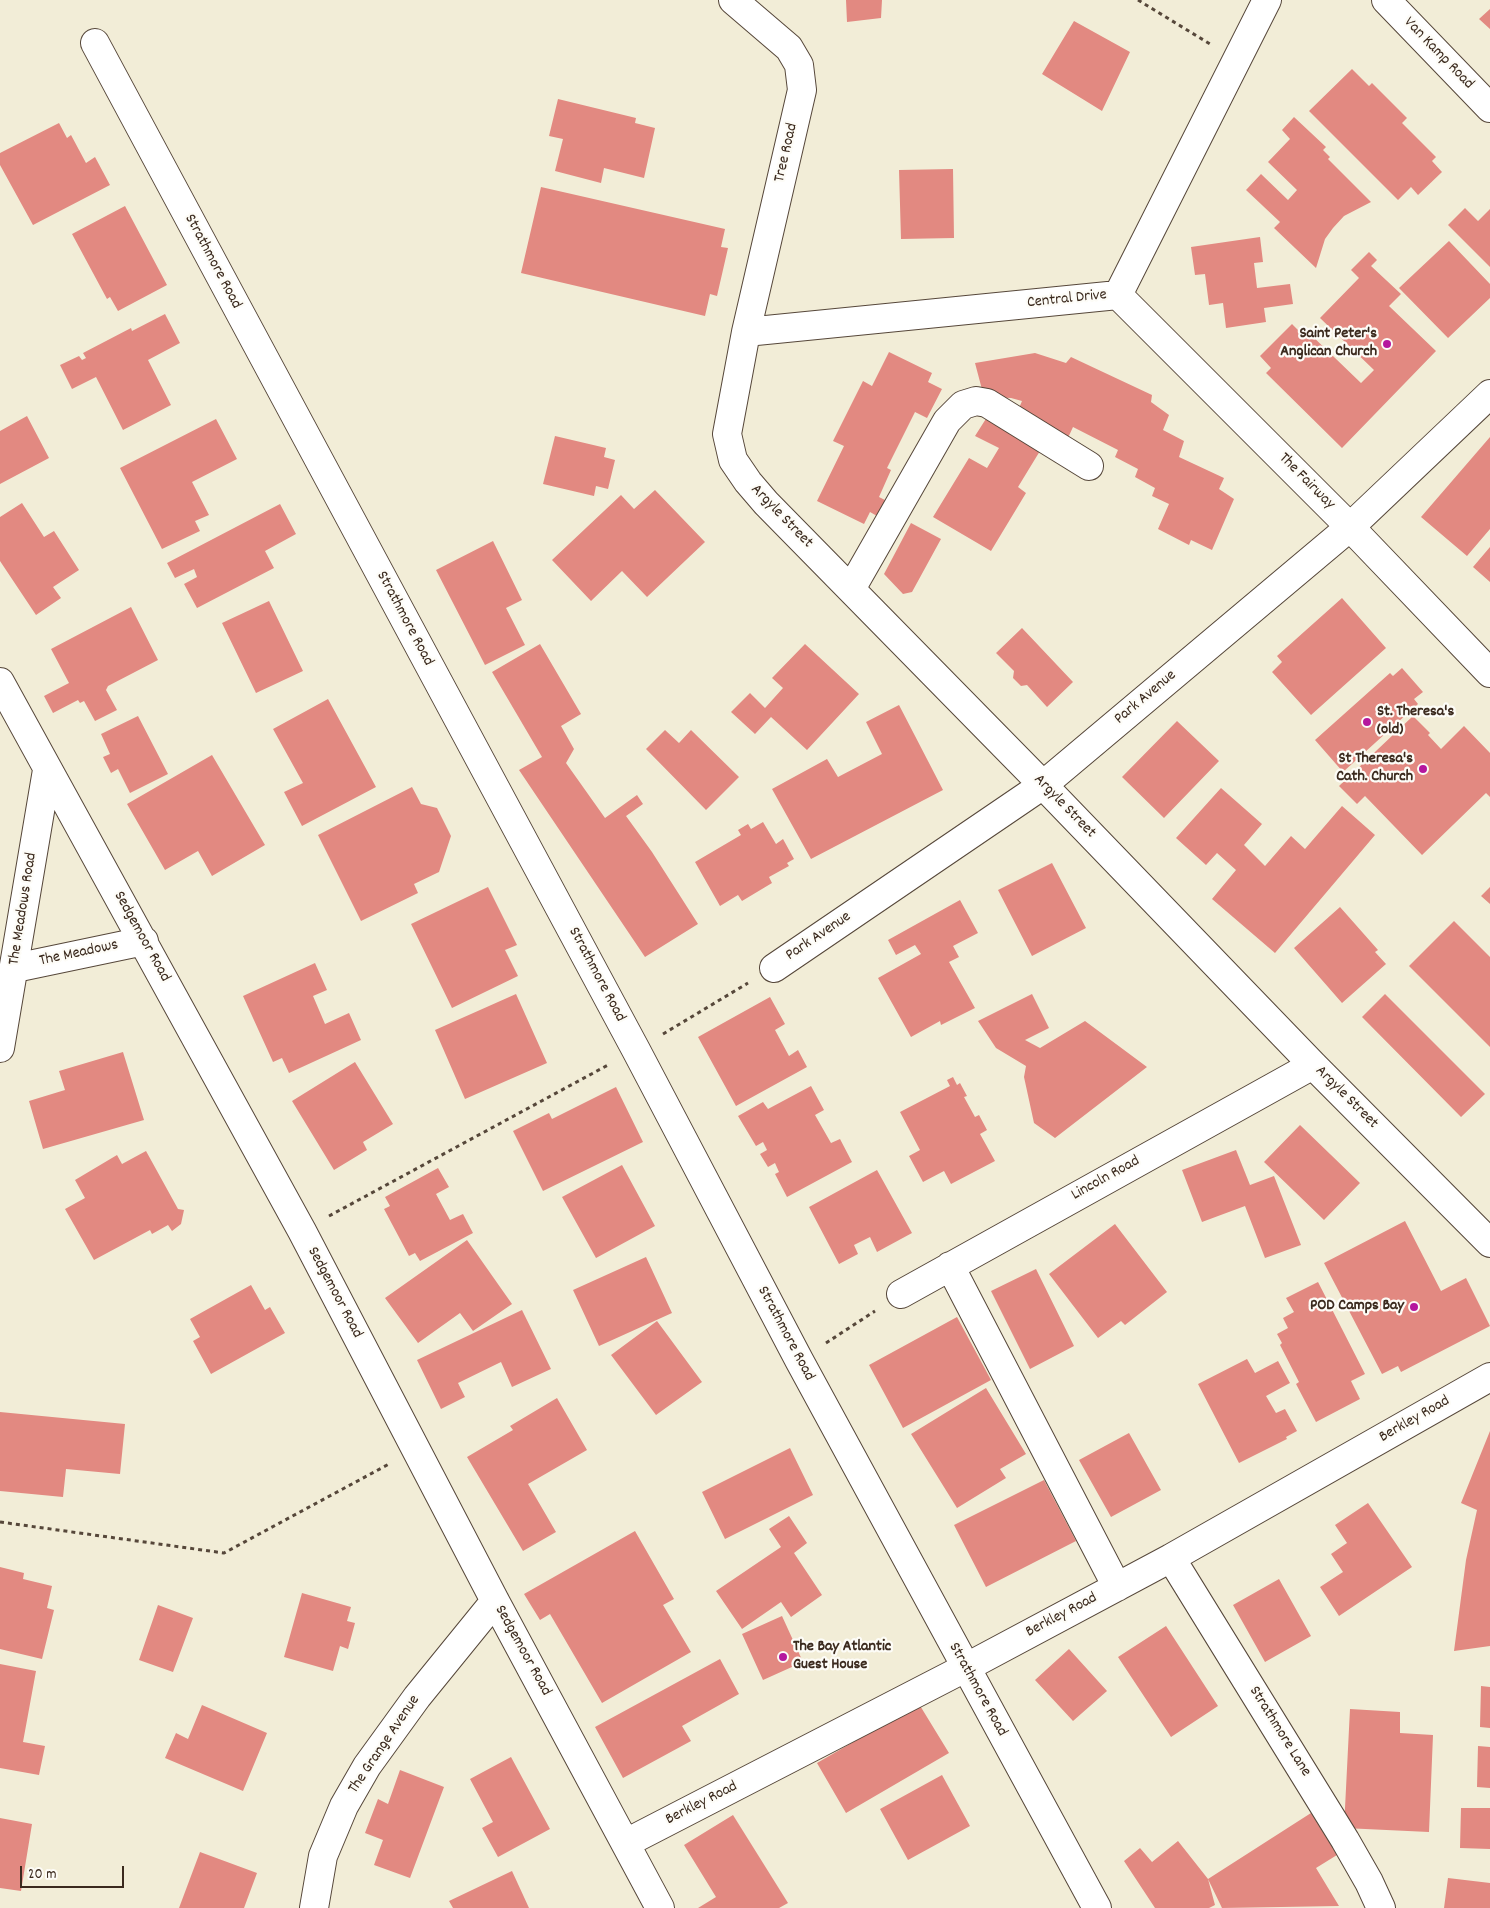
<!DOCTYPE html>
<html>
<head>
<meta charset="utf-8">
<style>
  body { margin:0 }
  #map { position:relative; width:1490px; height:1908px; overflow:hidden; background:#f2edd7; font-family:Dekko,sans-serif }
  canvas { display:block }
  .scale { position:absolute; left:20px; top:1866px; width:104px; height:22px; box-sizing:border-box; border:2px solid #3b2a1e; border-top:0; padding-left:6px; font-size:15px; line-height:18px; white-space:nowrap; color:#3b2a1e; -webkit-text-stroke:4px #fdfcf7; paint-order:stroke }
</style>
</head>
<body>
<div id="map">
<canvas width="1490" height="1908"></canvas>
<div class="scale">20 m</div>
</div>
<script>
const ctx = document.querySelector('canvas').getContext('2d');
ctx.lineJoin = 'round';
function paint(path, color) { ctx.fillStyle = color; ctx.fill(path, 'evenodd'); }
const shape = rows => new Path2D(rows.map(r => 'M' + r).join(''));
function stroke(path, color, width, dash) { ctx.strokeStyle = color; ctx.lineWidth = width; ctx.lineCap = dash ? 'butt' : 'round'; ctx.setLineDash(dash || []); ctx.stroke(path); }
function label(font, color, halo, rows, align = 'center') {
  ctx.font = font + ' Dekko,sans-serif'; ctx.lineWidth = 4.5; ctx.setLineDash([]); ctx.textBaseline = 'middle'; ctx.strokeStyle = halo; ctx.fillStyle = color; for (const [text, x, y, turn = 0] of rows) {
    ctx.save(); ctx.translate(x, y); ctx.rotate((+turn || 0) * Math.PI / 180); ctx.textAlign = isNaN(turn) ? turn : align; if (halo) ctx.strokeText(text, 0, 0); ctx.fillText(text, 0, 0); ctx.restore();
  }
}
paint(shape([
  [846,0,882,0,881,18,847,22],
  [1490,9,1490,29,1479,19],
  [1074,21,1130,52,1102,111,1042,74],
  [1352,69,1369,86,1372,83,1407,118,1402,123,1436,157,1432,161,1442,172,1418,195,1411,187,1398,200,1309,111],
  [558,99,636,118,635,123,655,128,644,178,604,168,601,183,555,171,563,139,549,136],
  [1294,117,1326,147,1323,150,1330,157,1328,159,1371,202,1344,216,1333,228,1325,239,1316,268,1274,228,1280,222,1246,190,1261,174,1288,200,1297,190,1268,162,1290,139,1282,130],
  [59,123,67,138,71,135,86,163,95,157,110,185,33,225,0,165,0,153],
  [953,169,954,238,901,239,899,170],
  [541,187,725,229,721,247,728,248,717,296,710,294,705,316,521,273],
  [125,206,167,285,118,311,110,297,107,299,72,234],
  [1465,208,1478,221,1490,209,1490,267,1448,225],
  [1260,237,1263,262,1254,263,1257,288,1290,284,1293,304,1264,308,1266,322,1226,328,1223,303,1209,305,1205,274,1195,275,1191,247],
  [1449,241,1490,284,1490,298,1448,338,1399,288],
  [1369,252,1377,260,1371,266,1401,294,1389,306,1436,351,1342,448,1266,373,1271,368,1260,356,1292,324,1304,336,1308,332,1361,383,1374,370,1320,318,1359,278,1351,270],
  [165,314,180,343,148,360,171,405,123,430,96,377,72,389,60,365,79,356,82,360,86,358,83,353,131,328,132,331],
  [889,352,932,373,928,382,942,389,927,418,915,412,887,468,891,470,879,497,885,500,877,516,870,512,864,524,817,501,844,446,833,441,863,381,872,386],
  [1035,353,1066,363,1071,357,1152,395,1151,402,1169,415,1163,430,1184,441,1179,457,1224,478,1219,489,1234,499,1212,550,1191,540,1189,545,1158,529,1169,504,1152,496,1155,488,1135,477,1138,469,1115,457,1118,450,1073,427,1067,440,1017,413,1022,401,1011,398,984,397,975,363],
  [989,414,1043,446,1018,487,1026,493,991,551,933,517,969,458,987,468,999,448,975,436],
  [27,416,49,458,0,484,0,431],
  [216,419,237,459,192,482,209,515,195,521,200,531,162,549,120,468],
  [555,436,606,448,604,457,615,460,608,489,596,486,594,496,543,484],
  [1490,437,1490,529,1467,556,1421,517],
  [655,490,705,542,647,597,622,571,591,601,552,560,621,495,634,509],
  [22,503,44,537,54,531,79,570,53,587,61,598,36,615,0,561,0,517],
  [280,504,296,534,265,551,274,568,197,608,184,584,197,577,194,569,175,578,167,563],
  [911,523,941,539,912,592,903,594,884,574],
  [493,541,522,600,506,608,525,645,485,665,436,570],
  [1490,547,1490,582,1473,567],
  [1342,598,1386,648,1311,715,1272,672,1282,662,1277,656],
  [269,601,303,671,256,693,222,623],
  [131,607,158,660,108,686,106,690,117,710,95,721,84,701,80,703,78,700,53,713,44,696,69,683,51,649],
  [1022,628,1073,682,1047,707,1027,685,1021,686,1013,678,1014,671,996,653],
  [540,644,581,714,561,726,574,749,566,763,605,818,637,795,643,804,626,816,652,852,698,924,645,957,519,770,542,757,492,672],
  [805,644,859,694,807,750,771,717,755,734,731,712,750,693,765,708,783,688,772,678],
  [1402,668,1423,692,1414,699,1418,704,1343,772,1315,740,1390,673,1393,676],
  [328,699,376,787,302,826,284,792,303,783,273,729],
  [899,705,943,790,811,859,772,789,827,759,838,777,882,754,866,722],
  [138,716,168,774,130,793,118,769,111,773,103,757,110,754,101,734],
  [1413,716,1430,733,1428,735,1441,749,1464,726,1490,753,1490,797,1486,793,1422,855,1365,796,1357,804,1339,786],
  [1177,721,1219,761,1164,818,1122,777],
  [665,730,679,743,691,730,739,777,706,810,646,749],
  [212,755,265,845,212,876,198,851,165,870,127,804],
  [412,787,421,804,437,808,451,836,439,872,414,884,418,893,361,921,318,835],
  [1221,788,1262,824,1244,845,1265,866,1291,836,1305,849,1342,806,1375,835,1275,953,1212,899,1236,870,1217,853,1206,865,1176,838],
  [763,822,776,844,783,839,794,859,787,863,789,866,769,877,772,883,742,901,738,895,720,906,695,862,741,835,738,830,748,824,751,829],
  [1052,863,1086,928,1032,956,998,890],
  [488,887,517,945,505,950,518,976,452,1008,411,924],
  [1490,887,1490,904,1481,896],
  [960,900,978,933,953,946,959,957,949,962,975,1008,941,1025,940,1021,911,1037,878,978,921,954,915,945,896,955,888,940],
  [1340,907,1378,950,1375,952,1386,964,1342,1003,1294,948],
  [1454,921,1490,957,1490,1047,1409,966],
  [315,963,327,990,313,996,325,1024,349,1013,361,1040,289,1073,282,1058,273,1062,243,996],
  [516,994,547,1063,465,1099,435,1030],
  [1032,994,1049,1028,1025,1040,1040,1048,1085,1021,1147,1067,1055,1138,1034,1123,1024,1077,1026,1066,996,1048,978,1021],
  [1385,994,1485,1094,1461,1117,1362,1017],
  [770,997,785,1024,775,1030,789,1056,798,1050,807,1067,736,1106,698,1037],
  [123,1052,144,1120,43,1149,29,1101,65,1090,59,1071],
  [355,1062,393,1124,363,1142,367,1150,334,1170,292,1101],
  [953,1077,957,1085,960,1083,967,1096,964,1097,975,1117,979,1115,987,1130,980,1134,995,1161,951,1184,944,1171,923,1182,909,1156,920,1150,900,1112,950,1086,947,1080],
  [811,1086,824,1110,815,1115,831,1143,840,1139,852,1162,787,1197,775,1174,779,1172,775,1163,768,1167,760,1154,767,1150,763,1142,756,1146,738,1116,763,1102,768,1109],
  [616,1087,643,1142,543,1191,513,1131,549,1113,552,1119],
  [1300,1125,1360,1183,1324,1220,1264,1162],
  [1236,1150,1250,1185,1274,1176,1301,1245,1265,1258,1245,1206,1202,1222,1182,1170],
  [146,1151,178,1209,184,1210,181,1224,172,1231,168,1225,152,1234,150,1230,94,1260,65,1209,85,1198,75,1180,117,1155,122,1164],
  [622,1165,655,1226,596,1258,562,1197],
  [438,1168,449,1187,436,1194,450,1220,463,1214,473,1233,420,1261,415,1253,409,1256,384,1209,390,1206,385,1197],
  [877,1170,912,1233,877,1252,870,1237,854,1245,858,1254,839,1264,809,1207],
  [1405,1221,1441,1291,1466,1278,1490,1326,1401,1372,1398,1366,1382,1374,1324,1263],
  [1115,1224,1167,1292,1125,1325,1121,1321,1098,1338,1049,1274],
  [467,1240,512,1304,473,1331,460,1313,418,1343,385,1298],
  [646,1257,672,1313,599,1346,573,1290],
  [1036,1269,1074,1346,1030,1369,991,1291],
  [1318,1282,1365,1374,1351,1381,1360,1399,1316,1422,1296,1384,1299,1382,1280,1345,1282,1343,1277,1334,1288,1328,1283,1318,1294,1312,1286,1298],
  [251,1285,265,1310,270,1307,285,1333,211,1374,193,1341,200,1337,190,1319],
  [522,1310,551,1369,512,1387,501,1362,458,1383,465,1397,441,1409,417,1360],
  [957,1317,991,1380,903,1428,869,1365],
  [657,1321,702,1382,656,1415,611,1355],
  [1247,1359,1255,1373,1278,1361,1290,1383,1266,1396,1276,1413,1285,1409,1297,1431,1286,1437,1287,1439,1239,1463,1198,1384],
  [986,1388,1026,1454,1000,1469,1006,1478,957,1508,911,1434],
  [557,1398,587,1450,528,1484,556,1532,523,1551,467,1457,513,1430,510,1426],
  [0,1412,125,1424,120,1474,66,1469,63,1497,0,1491],
  [1490,1431,1490,1646,1454,1651,1466,1560,1477,1510,1461,1503],
  [1129,1433,1161,1490,1111,1517,1079,1460],
  [790,1448,813,1495,725,1539,702,1492],
  [1044,1480,1076,1541,986,1587,954,1525],
  [1368,1503,1412,1567,1339,1616,1320,1587,1343,1572,1331,1554,1347,1543,1335,1525],
  [789,1516,807,1543,794,1553,822,1595,791,1617,781,1602,742,1629,716,1591,781,1547,769,1529],
  [635,1531,674,1599,663,1605,691,1652,602,1703,550,1614,540,1620,524,1594],
  [0,1567,24,1573,23,1579,52,1586,47,1608,54,1610,42,1659,0,1649],
  [1279,1579,1311,1636,1265,1662,1233,1605],
  [302,1593,351,1607,347,1621,355,1623,348,1649,340,1646,333,1671,284,1657],
  [158,1605,193,1618,173,1672,139,1660],
  [782,1616,803,1662,763,1680,742,1634],
  [1166,1626,1218,1706,1171,1737,1118,1657],
  [1069,1649,1107,1691,1073,1721,1035,1680],
  [720,1659,739,1694,682,1726,691,1741,623,1778,595,1727],
  [0,1664,36,1671,23,1742,45,1746,39,1775,0,1768],
  [1481,1686,1490,1687,1490,1728,1480,1727],
  [919,1704,949,1753,846,1813,817,1763],
  [202,1705,267,1733,243,1791,165,1758,176,1733,188,1739],
  [1350,1709,1400,1712,1400,1733,1433,1735,1429,1832,1344,1828],
  [1478,1746,1490,1747,1490,1788,1477,1787],
  [511,1757,550,1829,498,1857,482,1828,493,1822,470,1779],
  [400,1770,444,1787,410,1878,374,1865,383,1840,365,1833,378,1799,388,1804],
  [942,1775,970,1826,908,1860,880,1809],
  [1461,1808,1490,1808,1490,1849,1460,1848],
  [1311,1813,1337,1855,1316,1868,1339,1906,1222,1908,1208,1879],
  [733,1815,788,1903,779,1908,698,1908,716,1897,684,1845],
  [0,1818,32,1824,21,1891,0,1888],
  [1178,1841,1208,1879,1215,1905,1209,1908,1155,1908,1124,1861,1140,1848,1152,1862],
  [200,1852,257,1873,244,1908,179,1908],
  [512,1871,529,1908,453,1908,449,1901],
  [1448,1878,1490,1883,1490,1908,1444,1908]
]), '#e28981');
const street = shape([
  [733,0,789,48,799,65,802,90,746,332,727,434,733,460,748,482,766,503,1043,785,1313,1065,1490,1243],
  [1386,0,1490,108],
  [95,43,636,1050,799,1360,1097,1908],
  [1118,295,1350,527,1490,673],
  [1118,295,1267,0],
  [746,332,1118,295],
  [851,589,947,421,963,405,976,401,987,403,1089,466],
  [0,682,302,1231,495,1601,660,1908],
  [15,968,144,941],
  [774,968,1043,785,1350,527,1490,394],
  [0,1048,47,770],
  [950,1266,1117,1587],
  [901,1294,1313,1065],
  [1171,1558,1345,1840,1369,1882,1381,1908],
  [626,1843,965,1668,1171,1558,1490,1377],
  [314,1908,323,1856,344,1806,367,1766,417,1697,495,1601]
]);
stroke(street, '#56473a', 30);
stroke(shape([
  [1138,0,1210,44],
  [663,1034,748,983],
  [329,1216,608,1065],
  [826,1343,875,1311],
  [0,1522,224,1553,389,1464]
]), '#56473a', 3, [4, 4]);
stroke(street, '#fff', 28);
for (const [x, y, r, color] of [
  [1387,344,5,"#b5179e"],
  [1367,722,5,"#b5179e"],
  [1423,769,5,"#b5179e"],
  [1414,1307,5,"#b5179e"],
  [783,1657,5,"#b5179e"]
]) { const dot = new Path2D(); dot.arc(x, y, r, 0, 2 * Math.PI); ctx.fillStyle = color; ctx.fill(dot); stroke(dot, '#fdfcf7', 2); }
label('16px', '#3b2a1e', '#fdfcf7', [
  ["Van Kamp Road",1438,54,46],
  ["Tree Road",787,153,-77],
  ["Strathmore Road",212,262,62],
  ["Central Drive",1067,300,-6],
  ["The Fairway",1306,482,45],
  ["Argyle Street",781,517,46],
  ["Strathmore Road",404,619,62],
  ["Park Avenue",1146,698,-40],
  ["Argyle Street",1064,807,46],
  ["The Meadows Road",24,909,-81],
  ["Sedgemoor Road",141,937,61],
  ["Park Avenue",819,937,-34],
  ["The Meadows",79,954,-12],
  ["Strathmore Road",596,975,62],
  ["Argyle Street",1346,1098,45],
  ["Lincoln Road",1106,1179,-29],
  ["Sedgemoor Road",334,1293,62],
  ["Strathmore Road",785,1334,62],
  ["Berkley Road",1415,1420,-30],
  ["Berkley Road",1062,1616,-28],
  ["Sedgemoor Road",522,1651,61],
  ["Strathmore Road",977,1690,61],
  ["Strathmore Lane",1279,1732,58],
  ["The Grange Avenue",385,1745,-56],
  ["Berkley Road",702,1804,-27]
]);
label('bold 16px', '#3b2a1e', '#fdfcf7', [
  ["Saint Peter's",1377,335],
  ["Anglican Church",1377,353],
  ["St. Theresa's",1377,713,"left"],
  ["(old)",1377,731,"left"],
  ["St Theresa's",1413,760],
  ["Cath. Church",1413,778],
  ["POD Camps Bay",1404,1307],
  ["The Bay Atlantic",793,1648,"left"],
  ["Guest House",793,1666,"left"]
], 'right');
</script>
</body>
</html>
